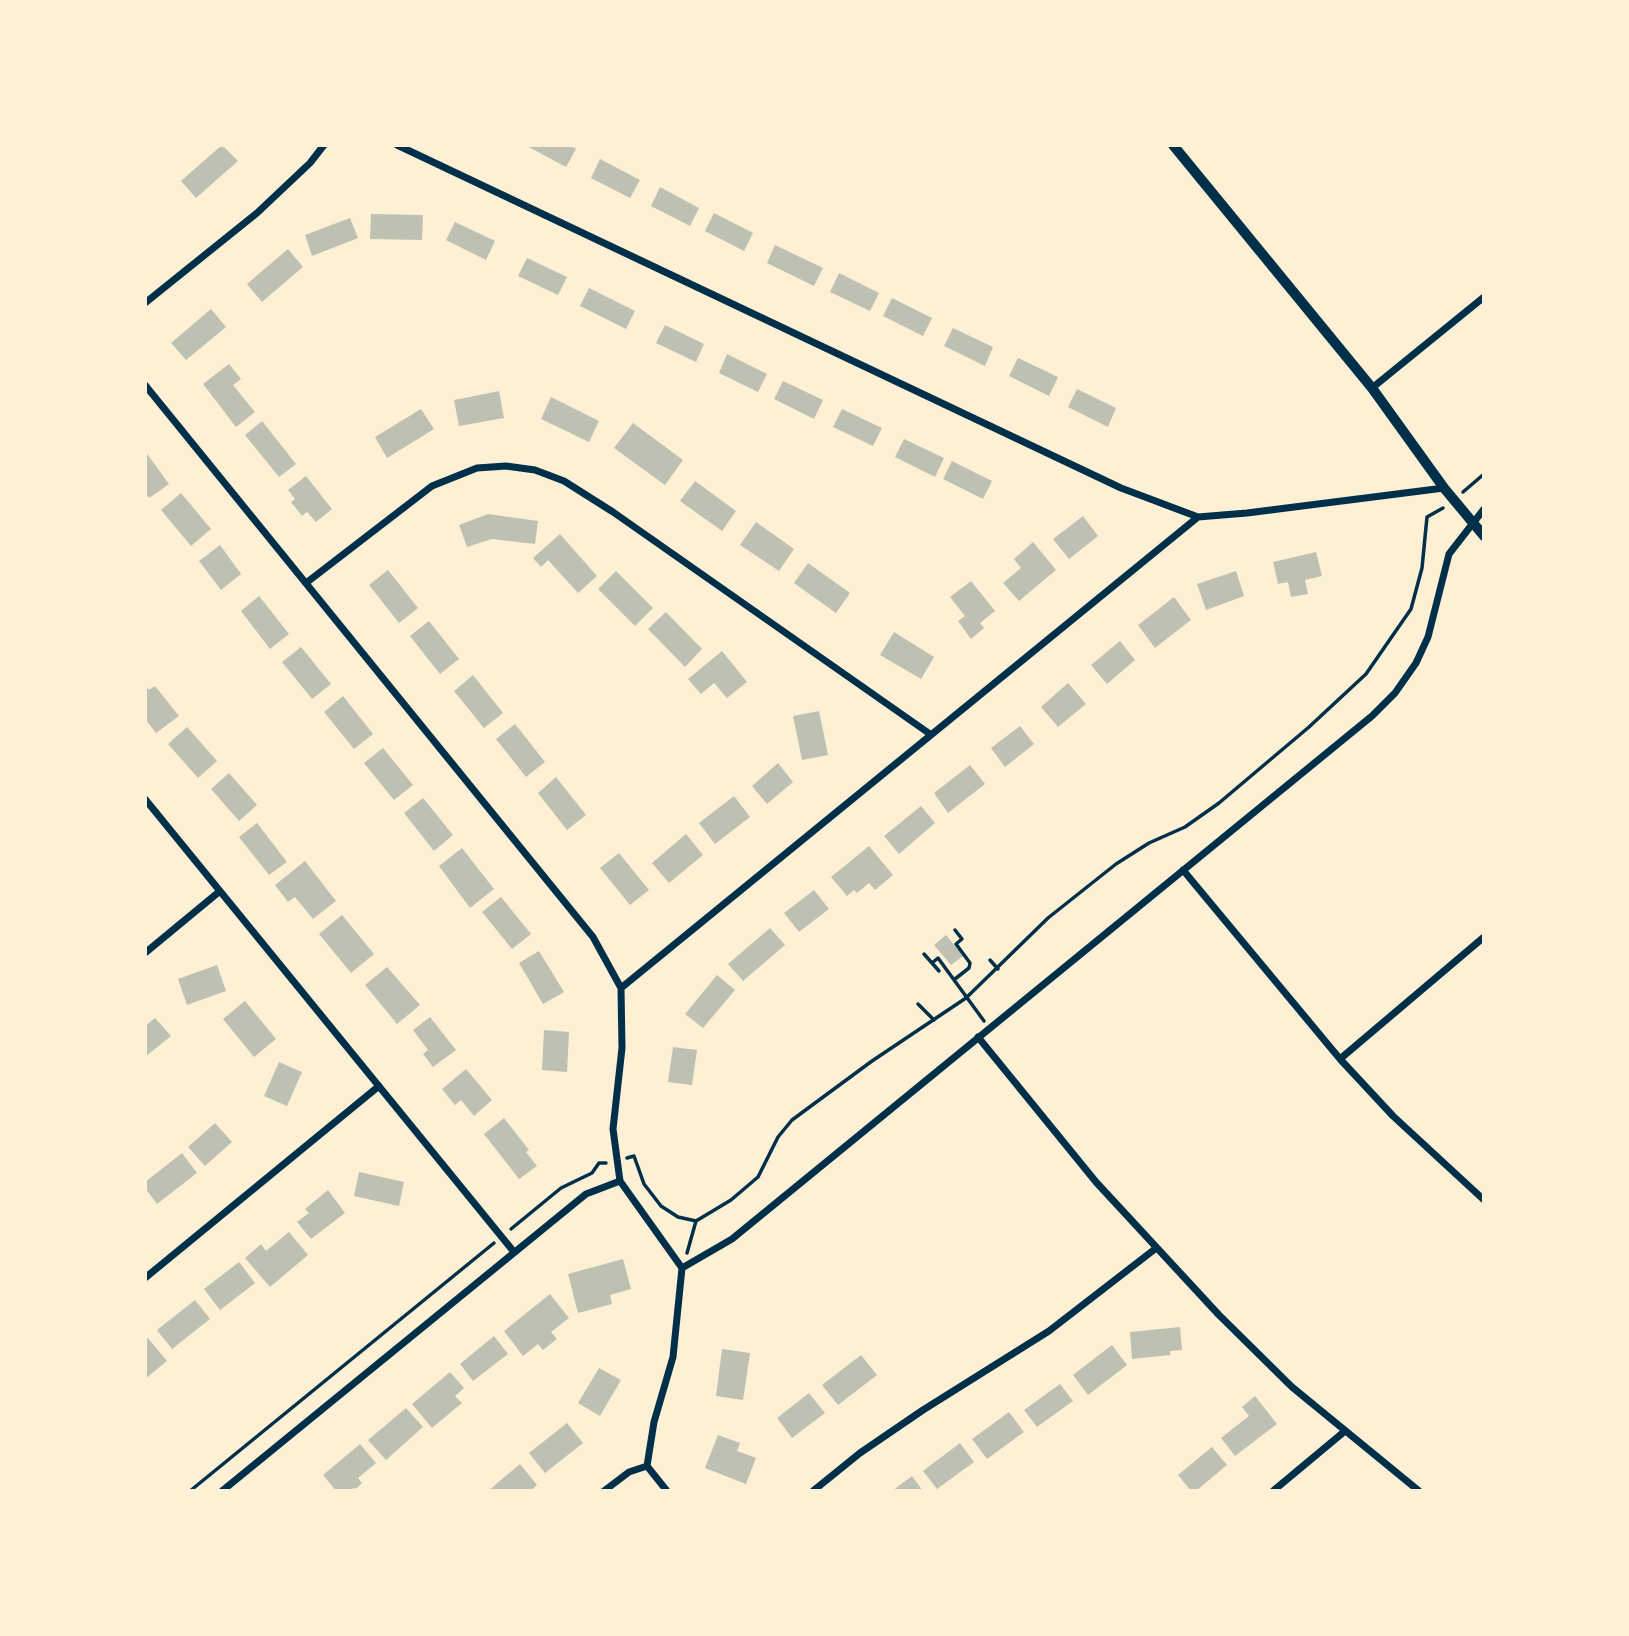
<!DOCTYPE html>
<html>
<head>
<meta charset="utf-8">
<style>
  body { margin:0 }
  #map { position:relative; width:1629px; height:1636px; overflow:hidden; background:#fdf0d5; font-family:"PT Serif",serif }
  canvas { display:block }
  .frame { position:absolute; inset:0; border:147px solid #fdf0d5; pointer-events:none }
</style>
</head>
<body>
<div id="map">
<canvas width="1629" height="1636"></canvas>
<div class="frame"></div>
</div>
<script>
const ctx = document.querySelector('canvas').getContext('2d');
ctx.lineJoin = 'round';
function paint(path, color) { ctx.fillStyle = color; ctx.fill(path, 'evenodd'); }
const shape = rows => new Path2D(rows.map(r => 'M' + r).join(''));
function stroke(path, color, width, dash) { ctx.strokeStyle = color; ctx.lineWidth = width; ctx.lineCap = dash ? 'butt' : 'round'; ctx.setLineDash(dash || []); ctx.stroke(path); }
paint(shape([
  [222,145,238,161,196,198,181,181],
  [525,145,569,145,576,149,566,167],
  [600,159,640,180,630,198,591,178],
  [660,187,699,208,690,226,651,206],
  [714,213,753,233,744,251,705,231],
  [371,214,423,215,422,240,370,239],
  [350,218,358,238,312,256,305,235],
  [455,222,495,241,486,260,446,240],
  [775,245,823,268,814,286,767,263],
  [288,249,303,267,262,302,247,284],
  [527,258,567,277,558,295,518,276],
  [839,273,879,293,870,311,830,292],
  [589,288,635,311,626,329,580,306],
  [892,298,932,318,923,336,883,316],
  [211,309,226,327,186,360,171,343],
  [665,325,704,344,696,362,656,343],
  [953,328,993,347,985,366,944,346],
  [727,354,767,374,758,392,719,373],
  [1018,358,1058,377,1049,396,1009,376],
  [229,364,241,379,233,385,255,412,236,427,203,384],
  [783,381,823,400,814,419,774,399],
  [1077,389,1116,408,1108,427,1068,407],
  [499,391,504,418,459,426,454,400],
  [551,397,599,421,589,442,541,419],
  [421,409,434,429,387,458,375,437],
  [842,409,882,428,873,446,833,427],
  [262,421,296,464,279,477,245,435],
  [633,423,683,460,665,485,614,448],
  [904,439,944,458,935,477,895,457],
  [145,451,169,484,149,498,145,493],
  [952,461,992,481,983,499,943,479],
  [306,476,332,509,316,522,307,512,302,516,291,502,295,499,288,490],
  [695,481,736,511,722,531,680,501],
  [181,493,211,529,191,546,161,510],
  [488,514,538,521,535,544,492,539,467,547,459,525],
  [1083,516,1098,536,1069,559,1053,539],
  [756,522,794,549,779,571,740,545],
  [560,534,597,576,578,593,548,560,541,567,533,558],
  [1033,542,1056,570,1019,601,1003,583,1021,568,1014,559],
  [220,545,241,574,221,590,199,561],
  [1316,552,1322,576,1305,580,1308,594,1291,597,1288,582,1278,584,1273,562],
  [808,563,850,593,836,613,794,583],
  [388,570,418,608,399,623,369,585],
  [616,571,653,608,635,626,598,589],
  [1236,571,1244,596,1206,610,1197,584],
  [971,581,995,611,980,623,984,628,971,639,958,621,965,616,950,597],
  [259,596,289,634,270,649,241,611],
  [1174,597,1191,620,1155,648,1138,625],
  [666,612,702,649,685,667,648,629],
  [429,621,459,659,440,674,410,636],
  [894,632,934,657,921,679,880,655],
  [1120,641,1135,660,1107,684,1091,665],
  [301,647,331,684,312,699,282,662],
  [722,651,747,682,727,698,714,683,701,694,688,679],
  [473,675,503,713,484,728,454,691],
  [1068,683,1086,704,1058,727,1041,707],
  [145,685,149,690,155,686,179,716,156,733,145,719],
  [343,696,373,734,354,749,324,712],
  [819,711,828,755,802,760,793,716],
  [515,724,545,762,526,777,496,739],
  [1020,726,1034,744,1005,767,991,748],
  [187,727,217,761,198,778,168,744],
  [383,748,413,785,394,800,364,763],
  [778,763,793,782,767,804,752,786],
  [970,765,985,784,948,813,934,793],
  [229,773,257,805,239,821,211,789],
  [556,777,586,815,567,830,538,793],
  [734,796,750,817,715,844,699,823],
  [423,798,453,835,434,851,404,813],
  [921,806,935,823,899,854,884,836],
  [257,823,287,862,269,875,239,837],
  [686,834,703,855,669,883,652,863],
  [869,846,893,875,875,890,869,883,857,893,854,890,847,896,831,877],
  [462,848,494,889,470,908,439,866],
  [619,853,649,890,630,905,600,868],
  [305,861,336,901,313,919,295,897,288,902,275,885],
  [814,890,829,909,799,932,784,913],
  [501,897,531,934,512,949,482,912],
  [342,915,374,954,351,973,319,934],
  [770,928,785,945,743,981,728,964],
  [946,935,963,956,951,965,934,945],
  [539,951,564,992,543,1004,519,963],
  [217,965,226,991,187,1005,178,979],
  [387,967,420,1005,397,1024,365,985],
  [717,975,735,990,703,1028,685,1014],
  [245,1001,276,1039,254,1057,223,1019],
  [430,1017,456,1050,433,1067,423,1054,428,1050,413,1030],
  [155,1018,171,1036,145,1057,145,1026],
  [544,1030,569,1032,567,1072,542,1070],
  [673,1047,697,1050,692,1085,668,1082],
  [279,1062,302,1072,287,1106,264,1096],
  [466,1069,492,1100,474,1116,461,1100,455,1105,442,1089],
  [504,1118,529,1150,526,1152,537,1166,519,1179,484,1134],
  [215,1123,232,1142,205,1166,188,1147],
  [182,1153,197,1173,157,1204,145,1188,145,1182],
  [359,1172,404,1182,399,1206,354,1196],
  [328,1190,345,1213,311,1239,297,1222,309,1213,305,1209],
  [289,1232,308,1255,270,1287,245,1258,261,1244,266,1251],
  [623,1259,631,1289,610,1295,612,1304,578,1313,568,1274],
  [239,1262,255,1283,220,1310,204,1289],
  [550,1294,569,1318,551,1332,557,1339,543,1350,538,1344,523,1356,504,1331],
  [195,1300,210,1319,172,1349,157,1330],
  [1180,1327,1182,1350,1170,1351,1170,1355,1132,1359,1130,1332],
  [494,1336,508,1354,473,1381,460,1364],
  [148,1338,167,1361,145,1379,145,1340],
  [1112,1345,1127,1365,1088,1395,1073,1375],
  [722,1349,750,1353,743,1400,716,1396],
  [861,1355,877,1375,838,1405,822,1385],
  [599,1368,621,1380,600,1416,578,1403],
  [450,1372,464,1388,455,1396,462,1403,432,1428,412,1404],
  [1060,1384,1073,1401,1037,1427,1024,1410],
  [809,1393,825,1413,792,1438,777,1418],
  [1255,1396,1277,1424,1235,1456,1221,1438,1249,1416,1242,1407],
  [406,1408,423,1427,386,1460,368,1440],
  [1009,1412,1024,1432,987,1459,972,1439],
  [567,1423,583,1443,545,1473,529,1453],
  [718,1435,740,1443,737,1451,756,1458,746,1484,705,1468],
  [960,1443,974,1462,937,1489,923,1471],
  [360,1444,376,1463,358,1478,362,1483,357,1488,336,1491,323,1475],
  [1212,1447,1227,1465,1196,1491,1191,1491,1178,1475],
  [520,1464,537,1485,530,1491,488,1491],
  [912,1476,923,1491,892,1491]
]), '#bec0b2');
stroke(shape([
  [1463,492,1484,474],
  [955,930,962,939,956,944,970,963,969,968,955,979],
  [924,954,932,963],
  [990,960,998,969],
  [939,971,932,963,938,958,984,1021],
  [918,1004,934,1020],
  [627,1158,634,1156,644,1184,661,1206,678,1217,696,1221,687,1253],
  [696,1221,731,1200,758,1177,778,1137,792,1120,872,1061,966,998,1048,918,1116,864,1149,843,1185,827,1219,803,1309,727,1366,674,1411,609,1422,568,1427,517,1443,508],
  [511,1229,561,1188,592,1173,599,1163,606,1163],
  [190,1491,494,1243]
]), '#003049', 3.5);
stroke(shape([
  [397,145,1121,488,1198,517],
  [145,303,257,213,310,163,324,145],
  [145,385,593,937,621,988,622,1048,613,1129,620,1181,682,1268,673,1357,654,1422,647,1466,667,1491],
  [1372,388,1484,297],
  [306,583,432,486,477,468,506,466,535,470,564,481,613,512,930,734],
  [145,799,514,1252],
  [1183,870,1340,1059,1393,1116,1484,1200],
  [145,953,220,891],
  [621,988,1198,517,1247,513,1444,488],
  [978,1037,1096,1182,1219,1315,1292,1387,1419,1491],
  [1340,1059,1484,937],
  [682,1268,732,1239,1372,716,1395,693,1416,663,1428,637,1449,554,1484,509],
  [145,1278,379,1086],
  [222,1491,586,1194,620,1181],
  [604,1491,629,1472,647,1466],
  [813,1491,860,1453,923,1410,1049,1331,1155,1249],
  [1273,1491,1345,1431]
]), '#003049', 7);
stroke(shape([
  [1173,145,1372,388,1444,488,1484,536]
]), '#003049', 10);
</script>
</body>
</html>
